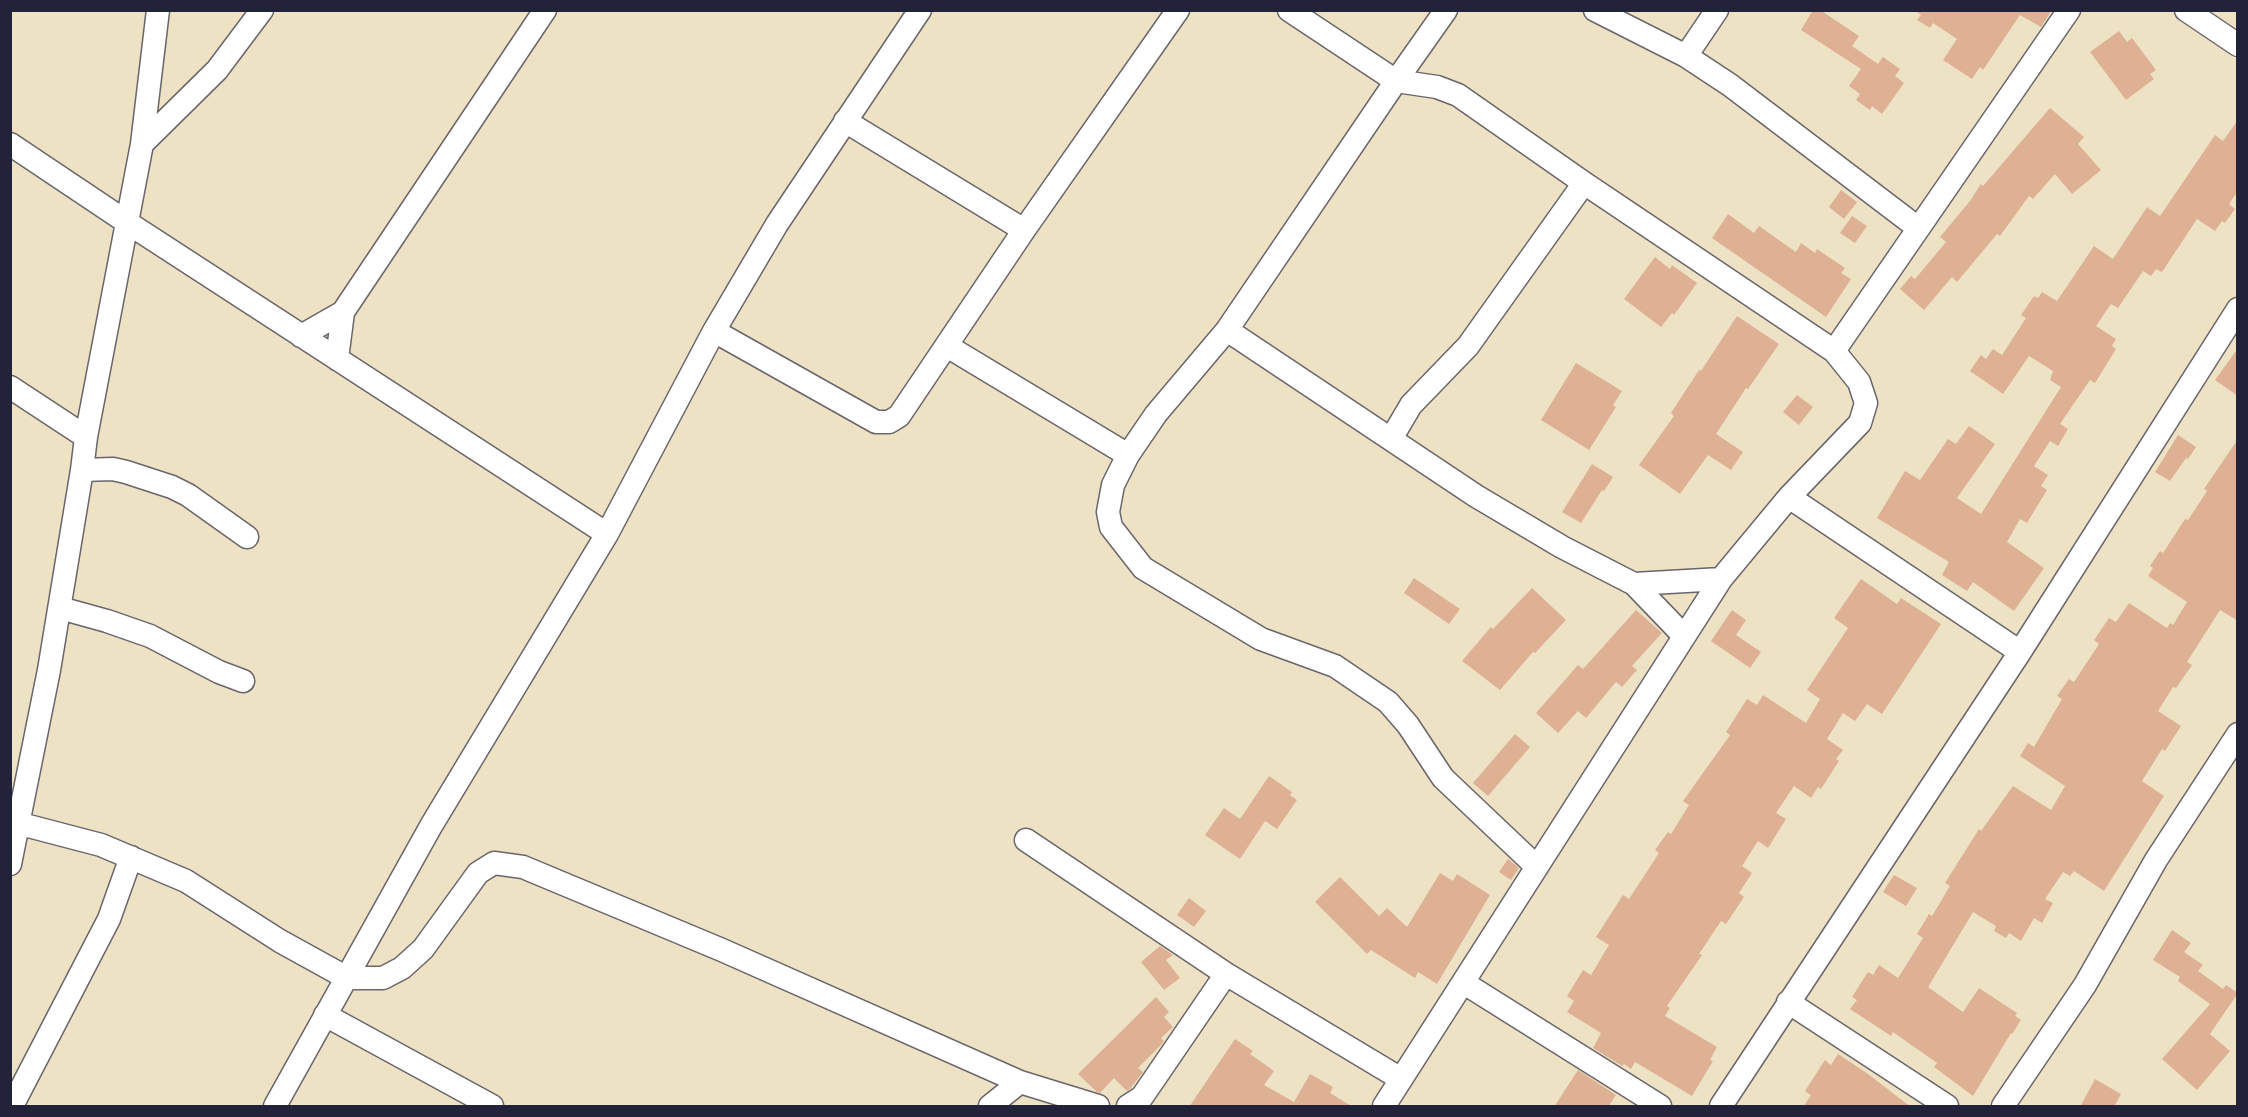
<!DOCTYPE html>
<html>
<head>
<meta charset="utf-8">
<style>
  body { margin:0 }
  #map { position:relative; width:2248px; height:1117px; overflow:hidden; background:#eee2c5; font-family:Caveat,sans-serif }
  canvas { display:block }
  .frame { position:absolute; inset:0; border:12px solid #22223b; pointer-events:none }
</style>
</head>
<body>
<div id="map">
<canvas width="2248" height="1117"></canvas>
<div class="frame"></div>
</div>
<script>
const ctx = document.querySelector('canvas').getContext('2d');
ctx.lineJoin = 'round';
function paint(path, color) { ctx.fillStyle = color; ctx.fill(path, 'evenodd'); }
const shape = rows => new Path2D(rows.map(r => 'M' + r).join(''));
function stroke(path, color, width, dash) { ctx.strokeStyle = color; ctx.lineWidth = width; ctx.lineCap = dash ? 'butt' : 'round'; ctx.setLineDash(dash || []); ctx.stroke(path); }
paint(shape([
  [1813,10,1820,10,1859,36,1852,46,1878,64,1883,57,1900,69,1895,76,1904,83,1882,114,1872,106,1870,110,1856,100,1860,94,1849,86,1861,69,1801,30],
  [1914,10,2052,10,2041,27,2020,15,1983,70,1980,67,1972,79,1943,60,1957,39,1933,23,1930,28,1917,20,1921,15],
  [2119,31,2127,42,2132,38,2156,70,2150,74,2154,79,2126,100,2090,52],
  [2050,108,2084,137,2078,144,2101,170,2072,194,2055,174,2033,199,2029,196,2000,236,1997,234,1957,282,1952,277,1924,310,1900,289,1911,276,1915,279,1946,242,1940,237,1970,201,1981,184,1983,186],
  [2238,120,2238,191,2229,204,2235,209,2225,223,2222,221,2215,231,2197,219,2162,272,2156,269,2151,276,2143,271,2118,308,2111,304,2096,326,2116,339,2112,346,2116,349,2095,383,2090,380,2060,424,2068,429,2058,446,2050,441,2034,466,2048,475,2041,486,2047,490,2027,523,2020,519,2007,542,2044,568,2014,611,1973,582,1967,591,1942,575,1949,562,1877,518,1905,471,1920,480,1948,439,1956,444,1969,426,1995,444,1957,498,1981,514,2061,387,2050,380,2053,371,2029,356,2003,394,1970,371,1981,355,1986,359,1993,349,2002,355,2026,318,2021,315,2034,296,2038,298,2042,292,2057,301,2094,246,2113,259,2147,207,2160,216,2215,135,2223,141],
  [1841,190,1857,202,1844,219,1829,207],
  [1728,214,1754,233,1759,226,1796,252,1801,243,1815,253,1817,249,1845,268,1841,273,1851,279,1826,317,1712,238],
  [1852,216,1867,226,1855,243,1840,233],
  [1655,257,1670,269,1672,265,1697,283,1674,315,1672,313,1661,327,1624,299],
  [1737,316,1779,344,1748,389,1746,388,1716,434,1743,452,1731,470,1708,455,1680,494,1639,465,1674,416,1671,413,1699,370,1701,371],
  [2238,348,2238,396,2215,380],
  [1576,363,1622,391,1613,405,1616,407,1589,450,1541,420],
  [1797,395,1813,407,1799,425,1783,412],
  [2178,435,2196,447,2188,459,2186,458,2170,481,2155,472],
  [2238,439,2238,621,2220,610,2187,662,2192,665,2176,688,2173,687,2158,711,2181,726,2165,751,2162,749,2142,781,2164,796,2104,891,2074,871,2070,876,2063,872,2045,899,2053,903,2042,923,2034,918,2021,941,2009,933,2006,938,1994,931,1996,926,1973,912,1928,987,1963,1012,1979,988,2017,1013,2015,1016,2021,1020,2012,1034,2011,1033,1973,1096,1934,1067,1937,1063,1893,1032,1891,1036,1850,1009,1857,1000,1852,997,1868,972,1873,975,1879,965,1898,978,1923,938,1917,934,1929,914,1932,916,1950,886,1945,883,1979,829,1981,831,2013,786,2051,810,2065,786,2020,756,2028,743,2034,747,2062,699,2057,696,2069,679,2074,682,2099,644,2094,640,2109,618,2116,622,2129,603,2167,628,2170,623,2173,625,2187,602,2148,576,2153,568,2150,566,2160,551,2163,553,2185,519,2188,520,2207,491,2204,489],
  [1592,464,1613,477,1604,491,1602,490,1581,523,1562,512],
  [1414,578,1460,609,1449,624,1404,593],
  [1861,579,1897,604,1901,598,1941,624,1882,714,1867,704,1855,721,1843,713,1827,739,1843,750,1836,759,1839,761,1821,789,1818,787,1811,798,1794,786,1776,813,1786,819,1768,848,1758,841,1742,866,1752,873,1739,893,1744,897,1726,924,1721,921,1699,954,1702,955,1667,1006,1670,1008,1665,1016,1717,1047,1710,1060,1713,1061,1692,1096,1635,1062,1631,1069,1624,1064,1622,1066,1593,1048,1601,1033,1567,1012,1574,1001,1567,996,1583,970,1591,975,1609,945,1596,937,1623,895,1629,899,1659,853,1655,850,1668,832,1671,834,1689,805,1683,801,1730,735,1726,732,1747,699,1757,705,1763,695,1806,723,1820,699,1807,690,1848,628,1834,618],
  [1532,588,1566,620,1535,653,1533,652,1500,690,1462,661,1491,627,1493,629],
  [1636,610,1662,633,1632,666,1637,670,1622,687,1616,682,1586,718,1578,711,1558,733,1536,713,1578,665,1583,669],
  [1732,610,1746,620,1736,635,1761,652,1750,668,1711,641],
  [1515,734,1530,747,1488,796,1473,783],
  [1269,776,1292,792,1290,795,1297,800,1277,829,1265,821,1240,859,1205,835,1224,808,1240,819],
  [1508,859,1519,868,1511,880,1499,872],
  [1440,873,1453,881,1457,874,1490,895,1437,984,1418,972,1415,978,1371,950,1367,954,1315,902,1340,877,1379,916,1387,908,1407,927],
  [1894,875,1917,888,1906,906,1883,892],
  [1189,898,1206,911,1194,927,1177,915],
  [2172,930,2191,943,2184,952,2203,965,2198,971,2223,989,2226,985,2238,993,2210,1034,2230,1051,2197,1090,2162,1059,2210,1004,2178,981,2180,977,2153,960],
  [1160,946,1173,955,1166,960,1180,978,1164,990,1141,962],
  [1156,997,1169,1012,1164,1017,1173,1027,1161,1038,1164,1041,1160,1046,1138,1068,1143,1072,1130,1089,1127,1091,1114,1078,1100,1093,1097,1092,1078,1074],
  [1235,1039,1253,1051,1250,1054,1274,1071,1264,1085,1294,1102,1310,1074,1333,1087,1330,1093,1353,1107,1189,1107],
  [1838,1054,1868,1074,1911,1107,1803,1107,1811,1095,1805,1091,1825,1060,1831,1065],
  [1578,1070,1616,1095,1608,1107,1554,1107],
  [2095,1079,2121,1094,2114,1107,2080,1107]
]), '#deb194');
const minor = shape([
  [1289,10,1396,81,1437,87,1458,95,1584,183,1834,351,1859,382,1866,403,1860,423,1789,497,1721,579,1384,1106],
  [1446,10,1396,81,1227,330,1156,414,1128,455,1113,485,1108,512,1111,527,1143,568,1261,639,1335,666,1388,702,1408,725,1443,778,1537,867],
  [1595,10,1686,56,1730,85,1918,228],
  [2186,10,2238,45],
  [1686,56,1717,10],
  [845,121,1024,230],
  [10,144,128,223,607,534],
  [142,144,217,70,262,10],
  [1227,330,1476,496,1562,547,1634,584,1684,636],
  [714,331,876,422,889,422,899,416,1024,230,1178,10],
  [301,336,343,312],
  [947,346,1128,455],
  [1834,351,2069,10],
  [337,359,343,312,545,10],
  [10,387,86,437],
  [1391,439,1411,405,1468,346,1584,183],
  [82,470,113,469,126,472,172,487,188,495,247,537],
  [1789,497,2020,652],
  [1634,584,1721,579],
  [60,608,107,621,150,636,219,672,243,681],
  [17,823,101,845,186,881,280,941,347,978,383,978,402,968,423,949,478,873,494,863,523,867,722,950,1020,1082,1098,1106],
  [1026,840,1226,974,1401,1079],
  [10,864,49,670,82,470,86,437,142,144,158,10],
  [1464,983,1660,1106],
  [1788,1002,1947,1106],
  [325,1015,492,1106],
  [12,1106,109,919,131,857],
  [275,1106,431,826,607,534,714,331,777,224,920,10],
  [990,1106,1020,1082],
  [1128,1106,1142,1097,1226,974],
  [1721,1106,2020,652,2238,309],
  [2003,1106,2085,985,2156,860,2238,734]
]);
stroke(minor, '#69656b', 25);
stroke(minor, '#fff', 22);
</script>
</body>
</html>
